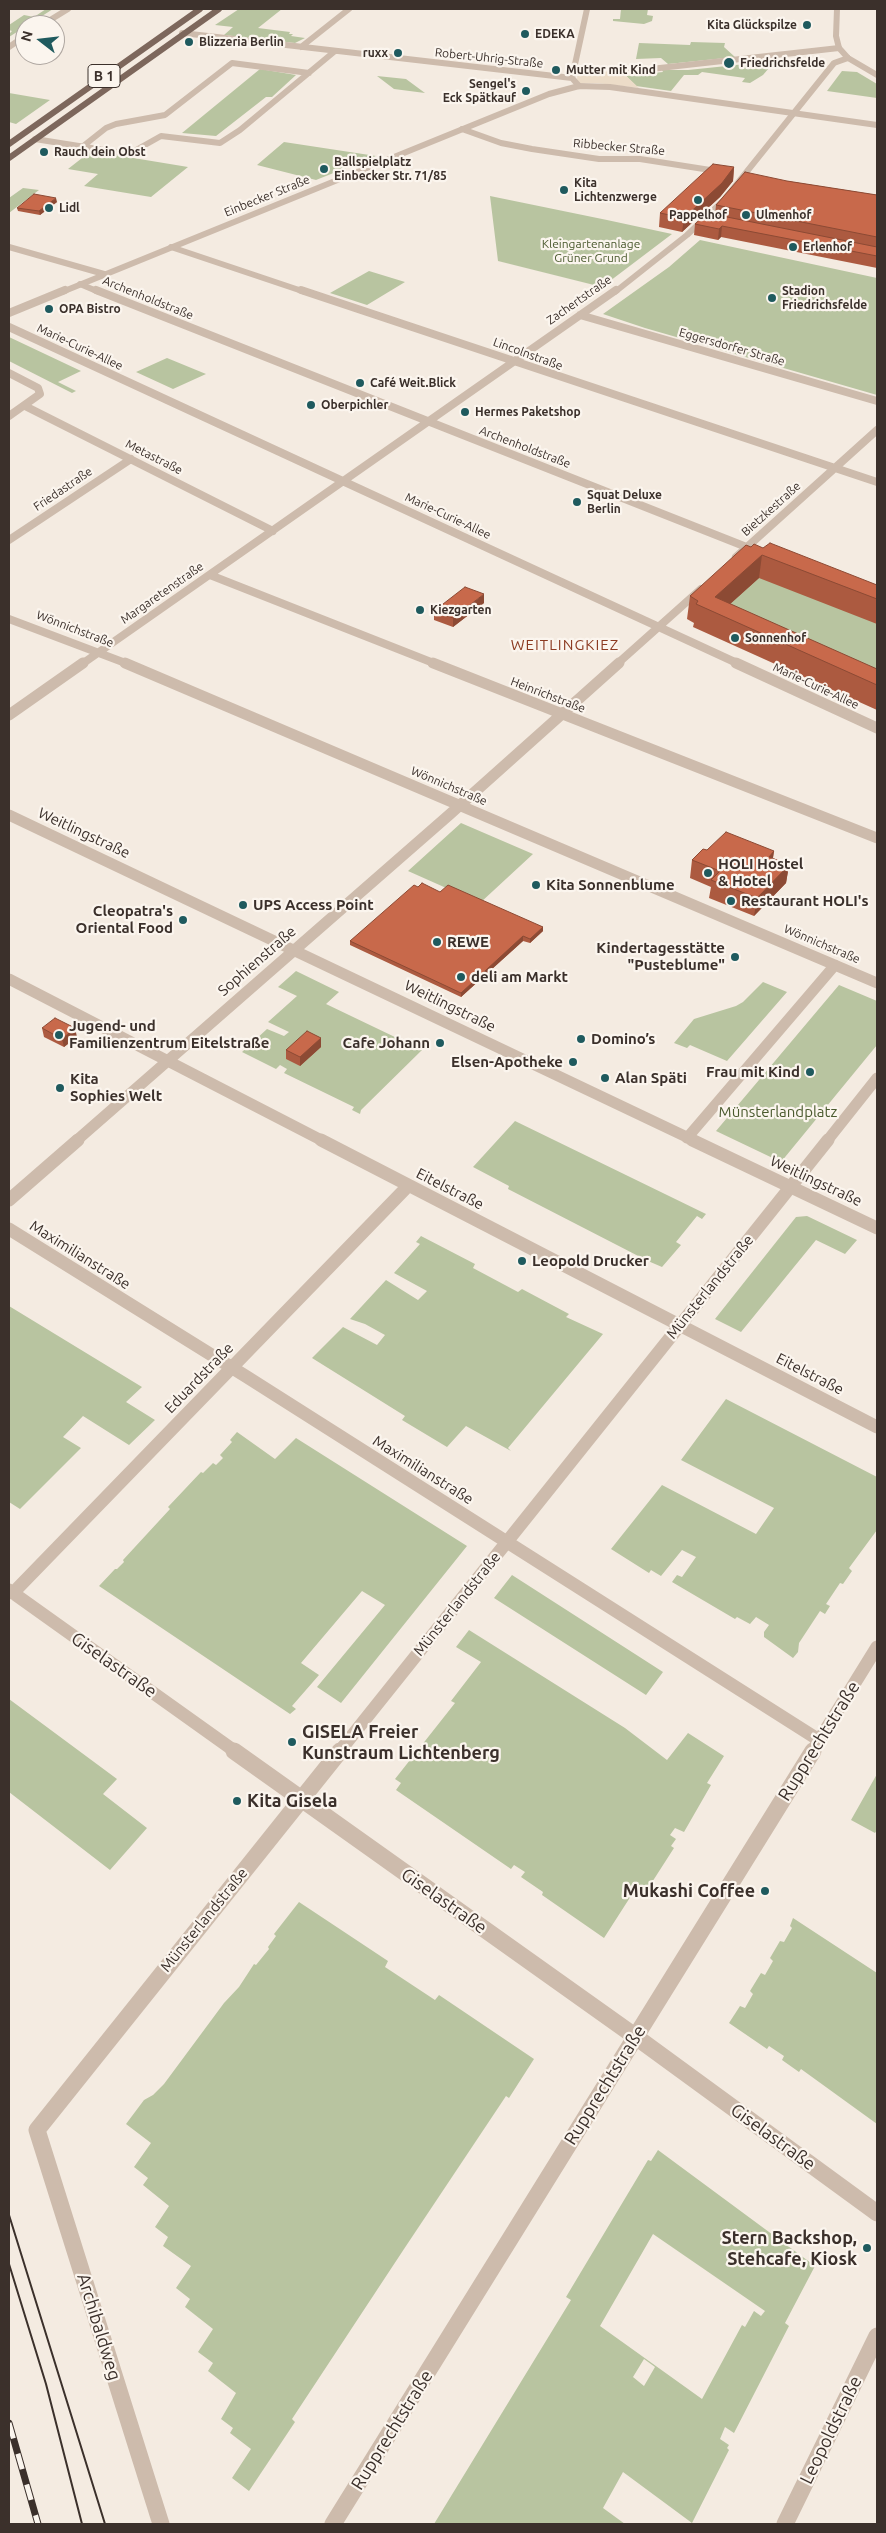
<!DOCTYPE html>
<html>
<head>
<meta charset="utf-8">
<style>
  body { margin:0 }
  #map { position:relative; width:886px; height:2533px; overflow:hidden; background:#f4ebe1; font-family:Ubuntu,sans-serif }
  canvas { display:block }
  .frame { position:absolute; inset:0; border:10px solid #3b302b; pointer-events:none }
  .north { position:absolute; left:15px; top:15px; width:50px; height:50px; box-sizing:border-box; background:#fbf5ee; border:1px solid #aea6a0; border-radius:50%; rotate:286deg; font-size:14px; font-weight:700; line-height:20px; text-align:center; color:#3b302b }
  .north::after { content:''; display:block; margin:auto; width:18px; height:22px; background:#1f5a5e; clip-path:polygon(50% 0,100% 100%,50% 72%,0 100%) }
</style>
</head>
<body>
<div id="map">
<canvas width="886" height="2533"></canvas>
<div class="frame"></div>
<div class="north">N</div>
</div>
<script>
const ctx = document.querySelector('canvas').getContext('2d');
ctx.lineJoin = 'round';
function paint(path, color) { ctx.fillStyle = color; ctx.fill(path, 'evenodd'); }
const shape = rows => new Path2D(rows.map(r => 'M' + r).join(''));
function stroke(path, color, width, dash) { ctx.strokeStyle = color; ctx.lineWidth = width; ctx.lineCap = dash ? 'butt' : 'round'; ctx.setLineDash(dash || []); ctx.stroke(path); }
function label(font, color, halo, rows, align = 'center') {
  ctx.font = font + ' Ubuntu,sans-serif'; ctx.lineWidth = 4.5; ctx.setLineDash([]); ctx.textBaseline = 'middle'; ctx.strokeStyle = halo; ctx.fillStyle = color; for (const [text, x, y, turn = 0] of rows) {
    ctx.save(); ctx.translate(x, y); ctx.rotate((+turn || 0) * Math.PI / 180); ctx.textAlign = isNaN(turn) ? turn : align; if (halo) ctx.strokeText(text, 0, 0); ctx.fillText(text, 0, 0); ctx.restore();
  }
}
paint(shape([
  [46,9,53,9,9,37,9,34,12,31,9,30,9,25,24,15,34,17],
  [239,9,282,9,258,28,290,32,289,34,293,34,291,36,305,38,295,43,224,35,233,27,215,25],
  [621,9,648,9,647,15,653,16,652,21,644,24,613,21,613,19,620,19],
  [691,42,725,43,724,47,735,57,668,64,661,58,636,59,639,43,690,45],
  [775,61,763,75,750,83,742,82,745,78,702,72,698,75,684,75,671,91,636,86,626,76,663,72,662,70,688,70],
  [260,69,296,75,272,97,266,97,216,136,182,133],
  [842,71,857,72,877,84,877,98,827,91],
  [377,76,406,79,425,93,394,89],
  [9,93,50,100,16,124,9,122],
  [284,142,376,156,316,180,257,165],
  [91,151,188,167,151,197,84,186,98,174,68,169],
  [23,188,39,190,9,213,9,198],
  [490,196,607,220,672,234,602,287,498,261],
  [700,240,877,278,877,395,645,328,603,314,669,267],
  [369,271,405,282,367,305,330,293],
  [9,337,81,371,58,382,76,391,72,393,9,361],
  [167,358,206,374,173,389,136,372],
  [759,576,877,623,877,695,718,615],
  [461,823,533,854,480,903,408,871],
  [296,971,339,992,326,1004,422,1050,361,1110,360,1114,352,1110,354,1107,284,1073,287,1069,280,1065,276,1069,242,1052,267,1029,284,1036,289,1032,268,1022,297,996,278,987],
  [763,982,787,992,727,1061,690,1045,687,1048,674,1043,694,1019,736,1006,743,1002],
  [839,985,877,1001,877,1045,781,1162,716,1131],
  [515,1121,706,1214,702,1219,697,1216,676,1242,681,1245,662,1267,648,1261,508,1189,509,1186,473,1167],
  [807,1216,857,1240,845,1254,816,1240,741,1332,715,1319,796,1217],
  [421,1236,475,1264,473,1268,518,1292,522,1289,569,1314,566,1317,603,1334,508,1448,511,1451,466,1426,447,1447,402,1420,405,1416,312,1358,343,1327,377,1345,385,1335,365,1324,350,1319,386,1280,418,1300,427,1291,394,1273,420,1244,416,1242],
  [9,1306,142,1387,126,1402,155,1420,129,1445,83,1416,63,1437,81,1448,20,1509,9,1502],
  [726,1399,877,1477,877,1530,849,1568,852,1571,843,1584,840,1583,826,1604,830,1606,825,1614,820,1611,799,1643,798,1652,793,1658,764,1637,764,1632,769,1625,756,1617,750,1624,737,1617,735,1619,672,1582,677,1575,682,1577,696,1557,682,1550,661,1576,651,1570,649,1573,611,1549,662,1485,756,1534,774,1508,681,1460],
  [237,1432,275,1459,296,1438,467,1546,341,1703,317,1687,385,1605,362,1591,301,1663,319,1675,292,1706,296,1709,290,1714,99,1586,115,1569,117,1569,124,1562,123,1560,170,1509,168,1507,201,1472,203,1473,213,1463,216,1465,223,1458,220,1455,232,1442,230,1440],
  [512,1575,663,1672,646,1695,494,1598],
  [469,1630,625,1728,667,1760,688,1733,724,1756,707,1783,711,1785,684,1832,675,1828,670,1835,676,1839,671,1846,674,1848,647,1890,638,1885,604,1938,542,1895,543,1892,521,1877,525,1872,514,1865,511,1869,396,1790,401,1783,395,1779,455,1703,451,1701,481,1662,456,1647],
  [9,1699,117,1779,103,1794,147,1828,110,1870,9,1792],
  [877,1774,877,1830,875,1833,851,1820],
  [299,1902,388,1961,385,1967,435,2000,439,1995,534,2059,509,2098,506,2096,404,2249,292,2419,295,2422,249,2491,232,2478,251,2449,230,2433,233,2428,221,2419,236,2393,208,2371,213,2363,198,2352,213,2329,185,2307,190,2299,176,2288,191,2266,163,2246,168,2237,155,2227,169,2206,143,2185,148,2178,134,2167,151,2143,126,2124,144,2100,153,2095,164,2084,224,2003,239,1987,254,1964,256,1965,269,1949,268,1947,276,1936,274,1934],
  [793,1918,877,1973,877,2124,801,2069,799,2072,782,2060,784,2056,769,2046,767,2049,729,2023,740,2006,745,2008,753,1994,750,1991,761,1973,765,1975,773,1961,770,1958,780,1941,784,1942,792,1928,790,1926],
  [658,2150,815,2266,785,2323,789,2326,734,2433,725,2427,720,2439,729,2445,727,2448,729,2450,692,2523,623,2472,603,2508,625,2524,434,2524,571,2300,566,2297,648,2160,651,2161],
  [653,2234,765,2311,761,2316,754,2311,745,2327,742,2325,702,2399,600,2326],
  [644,2359,655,2367,644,2386,633,2377]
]), '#b8c4a0');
paint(shape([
  [620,70,639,88,597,83,579,83,577,79,578,72,588,74]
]), '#ecdcc8');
stroke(shape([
  [42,25,68,9],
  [182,33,572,78,579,86],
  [9,47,25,36],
  [301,47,349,9],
  [624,72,839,48],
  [572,78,587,9],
  [462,129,501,143,532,149,599,159,640,159,723,172],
  [35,139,129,154,161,136,220,143,240,130,335,51],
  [82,147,106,128,116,124,165,115,232,63,309,73],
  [9,247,104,274],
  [171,247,305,292],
  [80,284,99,292],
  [615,292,687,235,724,200,834,63,848,58]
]), '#cdbbac', 6);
stroke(shape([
  [96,290,754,550],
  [301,290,877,482],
  [580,315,877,401],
  [9,327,739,664],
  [25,406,273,531],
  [9,540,131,459],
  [736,557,877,430],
  [210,575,436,664],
  [9,619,128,664],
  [82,664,616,290],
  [617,664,701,589]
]), '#cdbbac', 8);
stroke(shape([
  [125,663,877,983],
  [433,663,877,838],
  [736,663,877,728],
  [9,715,83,663],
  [9,979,323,1141],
  [687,1138,835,965],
  [76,1141,449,815,619,663],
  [827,1141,877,1078]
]), '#cdbbac', 11);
stroke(shape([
  [321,1140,877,1427],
  [9,1200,78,1140],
  [9,1229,247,1377,819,1740],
  [9,1590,236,1752],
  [13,1593,408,1186],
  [339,1752,828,1140],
  [812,1752,877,1647]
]), '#cdbbac', 13);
stroke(shape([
  [234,1751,636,2037,877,2213],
  [161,2524,37,2130,340,1751],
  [333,2524,813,1751],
  [785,2524,877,2336]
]), '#cdbbac', 17);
stroke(shape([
  [837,9,836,36,839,48,848,58,877,75],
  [62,292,549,94,579,86,610,87,877,125]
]), '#cdbbac', 6);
stroke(shape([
  [9,313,65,290],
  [9,373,38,388,40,394,9,416]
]), '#cdbbac', 8);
stroke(shape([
  [9,815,695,1141]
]), '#cdbbac', 11);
stroke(shape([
  [692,1140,877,1228]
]), '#cdbbac', 13);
stroke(shape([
  [9,144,200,9],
  [9,158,219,9]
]), '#7d675c', 6);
stroke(shape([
  [9,2215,105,2524],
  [9,2264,46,2384,82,2524]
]), '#3b302b', 2);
const rail = shape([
  [9,2423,38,2524]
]);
stroke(rail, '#3b302b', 7);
stroke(rail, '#fbf5ee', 5, [16]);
paint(shape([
  [734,167,733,181,720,197,682,232,659,227,660,213],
  [787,181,877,195,877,268,721,237,718,240,694,235,695,224,715,215,716,205],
  [57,202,40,215,18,211,17,208],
  [751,547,763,548,877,585,877,624,759,578,730,604,877,685,877,710,693,627,694,623,687,619,690,596],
  [484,603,453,627,434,620,434,611],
  [707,850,774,851,773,858,789,865,786,883,754,916,709,898,711,887,690,878,692,860],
  [418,887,440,892,543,927,543,931,530,943,523,941,461,997,350,945,350,941],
  [42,1028,77,1037,64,1047,44,1037],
  [321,1038,321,1047,300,1066,286,1059,286,1050]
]), '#ac5a40');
paint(shape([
  [734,167,733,181,720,197,682,232,684,218],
  [56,198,57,202,40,215,39,211],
  [722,226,721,237,718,240,719,229],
  [762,555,759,578,719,614,715,597],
  [484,594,484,603,453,627,453,618],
  [774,851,771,869,769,857],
  [789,865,786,883,754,916,757,898],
  [543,927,543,931,530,943,530,939],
  [523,936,523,941,461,997,461,993],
  [75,1028,77,1037,64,1047,62,1039],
  [321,1038,321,1047,300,1066,300,1057]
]), '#8c4a34');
const building = shape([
  [713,164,734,167,722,183,684,218,660,213,713,164],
  [745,172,787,181,877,195,877,237,716,205,745,172],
  [34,194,56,198,39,211,17,208,34,194],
  [707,213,877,247,877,256,722,226,719,229,695,224,707,213],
  [770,543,877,585,877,599,762,555,715,597,877,669,877,685,696,604,698,601,690,596,746,545,751,547,754,544,763,548,770,543],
  [465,587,484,594,453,618,434,611,465,587],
  [726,832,774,851,769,857,789,865,757,898,711,880,720,871,692,860,703,849,707,850,726,832],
  [422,883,440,892,448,885,543,927,530,939,523,936,461,993,350,941,414,885,418,887,422,883],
  [55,1018,75,1028,62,1039,42,1028,55,1018],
  [307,1031,321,1038,300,1057,286,1050,307,1031]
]);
paint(building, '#c8694b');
stroke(building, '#8c4a34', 1);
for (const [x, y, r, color] of [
  [807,25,5,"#1f5a5e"],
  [525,34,5,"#1f5a5e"],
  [189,42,5,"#1f5a5e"],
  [398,53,5,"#1f5a5e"],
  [729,63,6,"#1f5a5e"],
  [556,70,5,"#1f5a5e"],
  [526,91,5,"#1f5a5e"],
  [44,152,5,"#1f5a5e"],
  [324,169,5,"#1f5a5e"],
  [564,190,5,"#1f5a5e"],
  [698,200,5,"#1f5a5e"],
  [49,208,5,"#1f5a5e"],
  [746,215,5,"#1f5a5e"],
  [793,247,5,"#1f5a5e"],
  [772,298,5,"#1f5a5e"],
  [49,309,5,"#1f5a5e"],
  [360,383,5,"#1f5a5e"],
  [311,405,5,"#1f5a5e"],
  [465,412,5,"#1f5a5e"],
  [577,502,5,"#1f5a5e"],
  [420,610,5,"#1f5a5e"],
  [735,638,5,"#1f5a5e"],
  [708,873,5,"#1f5a5e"],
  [536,885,5,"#1f5a5e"],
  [731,901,5,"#1f5a5e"],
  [243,905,5,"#1f5a5e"],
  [183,920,5,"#1f5a5e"],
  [437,942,5,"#1f5a5e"],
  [735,957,5,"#1f5a5e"],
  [461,977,5,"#1f5a5e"],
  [59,1035,5,"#1f5a5e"],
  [581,1039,5,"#1f5a5e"],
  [440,1043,5,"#1f5a5e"],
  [573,1062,5,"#1f5a5e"],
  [810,1072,5,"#1f5a5e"],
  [605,1078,5,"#1f5a5e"],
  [60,1088,5,"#1f5a5e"],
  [522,1261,5,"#1f5a5e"],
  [292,1742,5,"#1f5a5e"],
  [237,1801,5,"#1f5a5e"],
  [765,1891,5,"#1f5a5e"],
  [867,2248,5,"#1f5a5e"]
]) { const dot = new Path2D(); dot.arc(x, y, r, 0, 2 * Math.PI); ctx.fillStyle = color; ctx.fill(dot); stroke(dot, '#fbf5ee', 2); }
label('bold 12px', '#3b302b', '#fbf5ee', [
  ["Kita Glückspilze",797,25,"right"],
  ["EDEKA",535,34],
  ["Blizzeria Berlin",199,42],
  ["ruxx",388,53,"right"],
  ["Friedrichsfelde",740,63],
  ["Mutter mit Kind",566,70],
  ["Sengel's",516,84,"right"],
  ["Eck Spätkauf",516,98,"right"],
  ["Rauch dein Obst",54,152],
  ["Ballspielplatz",334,162],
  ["Einbecker Str. 71/85",334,176],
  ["Kita",574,183],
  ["Lichtenzwerge",574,197],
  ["Lidl",59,208],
  ["Pappelhof",698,215,"center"],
  ["Ulmenhof",756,215],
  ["Erlenhof",803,247],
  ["Stadion",782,291],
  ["Friedrichsfelde",782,305],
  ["OPA Bistro",59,309],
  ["Café Weit.Blick",370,383],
  ["Oberpichler",321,405],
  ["Hermes Paketshop",475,412],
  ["Squat Deluxe",587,495],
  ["Berlin",587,509],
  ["Kiezgarten",430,610],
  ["Sonnenhof",745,638]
], 'left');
label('12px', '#3b302b', '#fbf5ee', [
  ["Robert-Uhrig-Straße",489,58,6],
  ["Ribbecker Straße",619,147,5],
  ["Einbecker Straße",267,196,-22],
  ["Archenholdstraße",148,298,22],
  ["Zachertstraße",579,300,-35],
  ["Marie-Curie-Allee",80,347,25],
  ["Eggersdorfer Straße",732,347,16],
  ["Lincolnstraße",528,354,20],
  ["Archenholdstraße",525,447,21],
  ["Metastraße",154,457,27],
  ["Friedastraße",63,489,-34],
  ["Bietzkestraße",771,509,-42],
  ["Marie-Curie-Allee",448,516,25],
  ["Margaretenstraße",162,593,-35],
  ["Wönnichstraße",75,629,21],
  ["Marie-Curie-Allee",816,686,25],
  ["Heinrichstraße",548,695,21],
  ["Wönnichstraße",449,786,23],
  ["Wönnichstraße",822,944,23]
]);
label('12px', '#4a5a2e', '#fbf5ee', [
  ["Kleingartenanlage",591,244],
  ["Grüner Grund",591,258]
]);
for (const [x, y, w] of [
  [104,76,32]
]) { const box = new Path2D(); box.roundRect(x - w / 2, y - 11.5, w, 23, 4); ctx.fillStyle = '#fbf5ee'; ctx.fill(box); stroke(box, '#3b302b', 1); }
label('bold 14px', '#3b302b', null, [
  ["B 1",104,76]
]);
ctx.letterSpacing = '1px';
label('15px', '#8c3b22', '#fbf5ee', [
  ["WEITLINGKIEZ",565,645]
]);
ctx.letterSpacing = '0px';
label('15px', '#3b302b', '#fbf5ee', [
  ["Weitlingstraße",84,833,25],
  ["Sophienstraße",257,961,-41],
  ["Weitlingstraße",450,1006,26],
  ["Weitlingstraße",816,1181,25],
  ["Eitelstraße",450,1189,27],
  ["Maximilianstraße",80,1255,32],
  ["Münsterlandstraße",710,1287,-51],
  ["Eitelstraße",810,1374,27],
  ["Eduardstraße",199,1378,-46],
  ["Maximilianstraße",423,1470,32],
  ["Münsterlandstraße",457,1604,-51],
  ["Münsterlandstraße",204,1920,-51]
]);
label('bold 15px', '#3b302b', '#fbf5ee', [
  ["HOLI Hostel",718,864],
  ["& Hotel",718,881],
  ["Kita Sonnenblume",546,885],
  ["Restaurant HOLI's",741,901],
  ["UPS Access Point",253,905],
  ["Cleopatra's",173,911,"right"],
  ["Oriental Food",173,928,"right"],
  ["REWE",447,942],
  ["Kindertagesstätte",725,948,"right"],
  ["\"Pusteblume\"",725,965,"right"],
  ["deli am Markt",471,977],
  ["Jugend- und",69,1026],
  ["Familienzentrum Eitelstraße",69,1043],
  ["Domino’s",591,1039],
  ["Cafe Johann",430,1043,"right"],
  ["Elsen-Apotheke",563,1062,"right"],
  ["Frau mit Kind",800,1072,"right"],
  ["Alan Späti",615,1078],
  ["Kita",70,1079],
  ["Sophies Welt",70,1096],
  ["Leopold Drucker",532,1261]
], 'left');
label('15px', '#4a5a2e', '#fbf5ee', [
  ["Münsterlandplatz",778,1112]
]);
label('18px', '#3b302b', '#fbf5ee', [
  ["Giselastraße",114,1665,35],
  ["Rupprechtstraße",819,1741,-58],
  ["Giselastraße",444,1901,35],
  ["Rupprechtstraße",605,2085,-58],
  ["Giselastraße",773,2137,36],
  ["Archibaldweg",99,2327,73],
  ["Rupprechtstraße",392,2430,-58],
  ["Leopoldstraße",831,2430,-64]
]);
label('bold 18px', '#3b302b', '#fbf5ee', [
  ["GISELA Freier",302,1732],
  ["Kunstraum Lichtenberg",302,1753],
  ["Kita Gisela",247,1801],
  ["Mukashi Coffee",755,1891,"right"],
  ["Stern Backshop,",857,2238,"right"],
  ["Stehcafe, Kiosk",857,2259,"right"]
], 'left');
</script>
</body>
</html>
